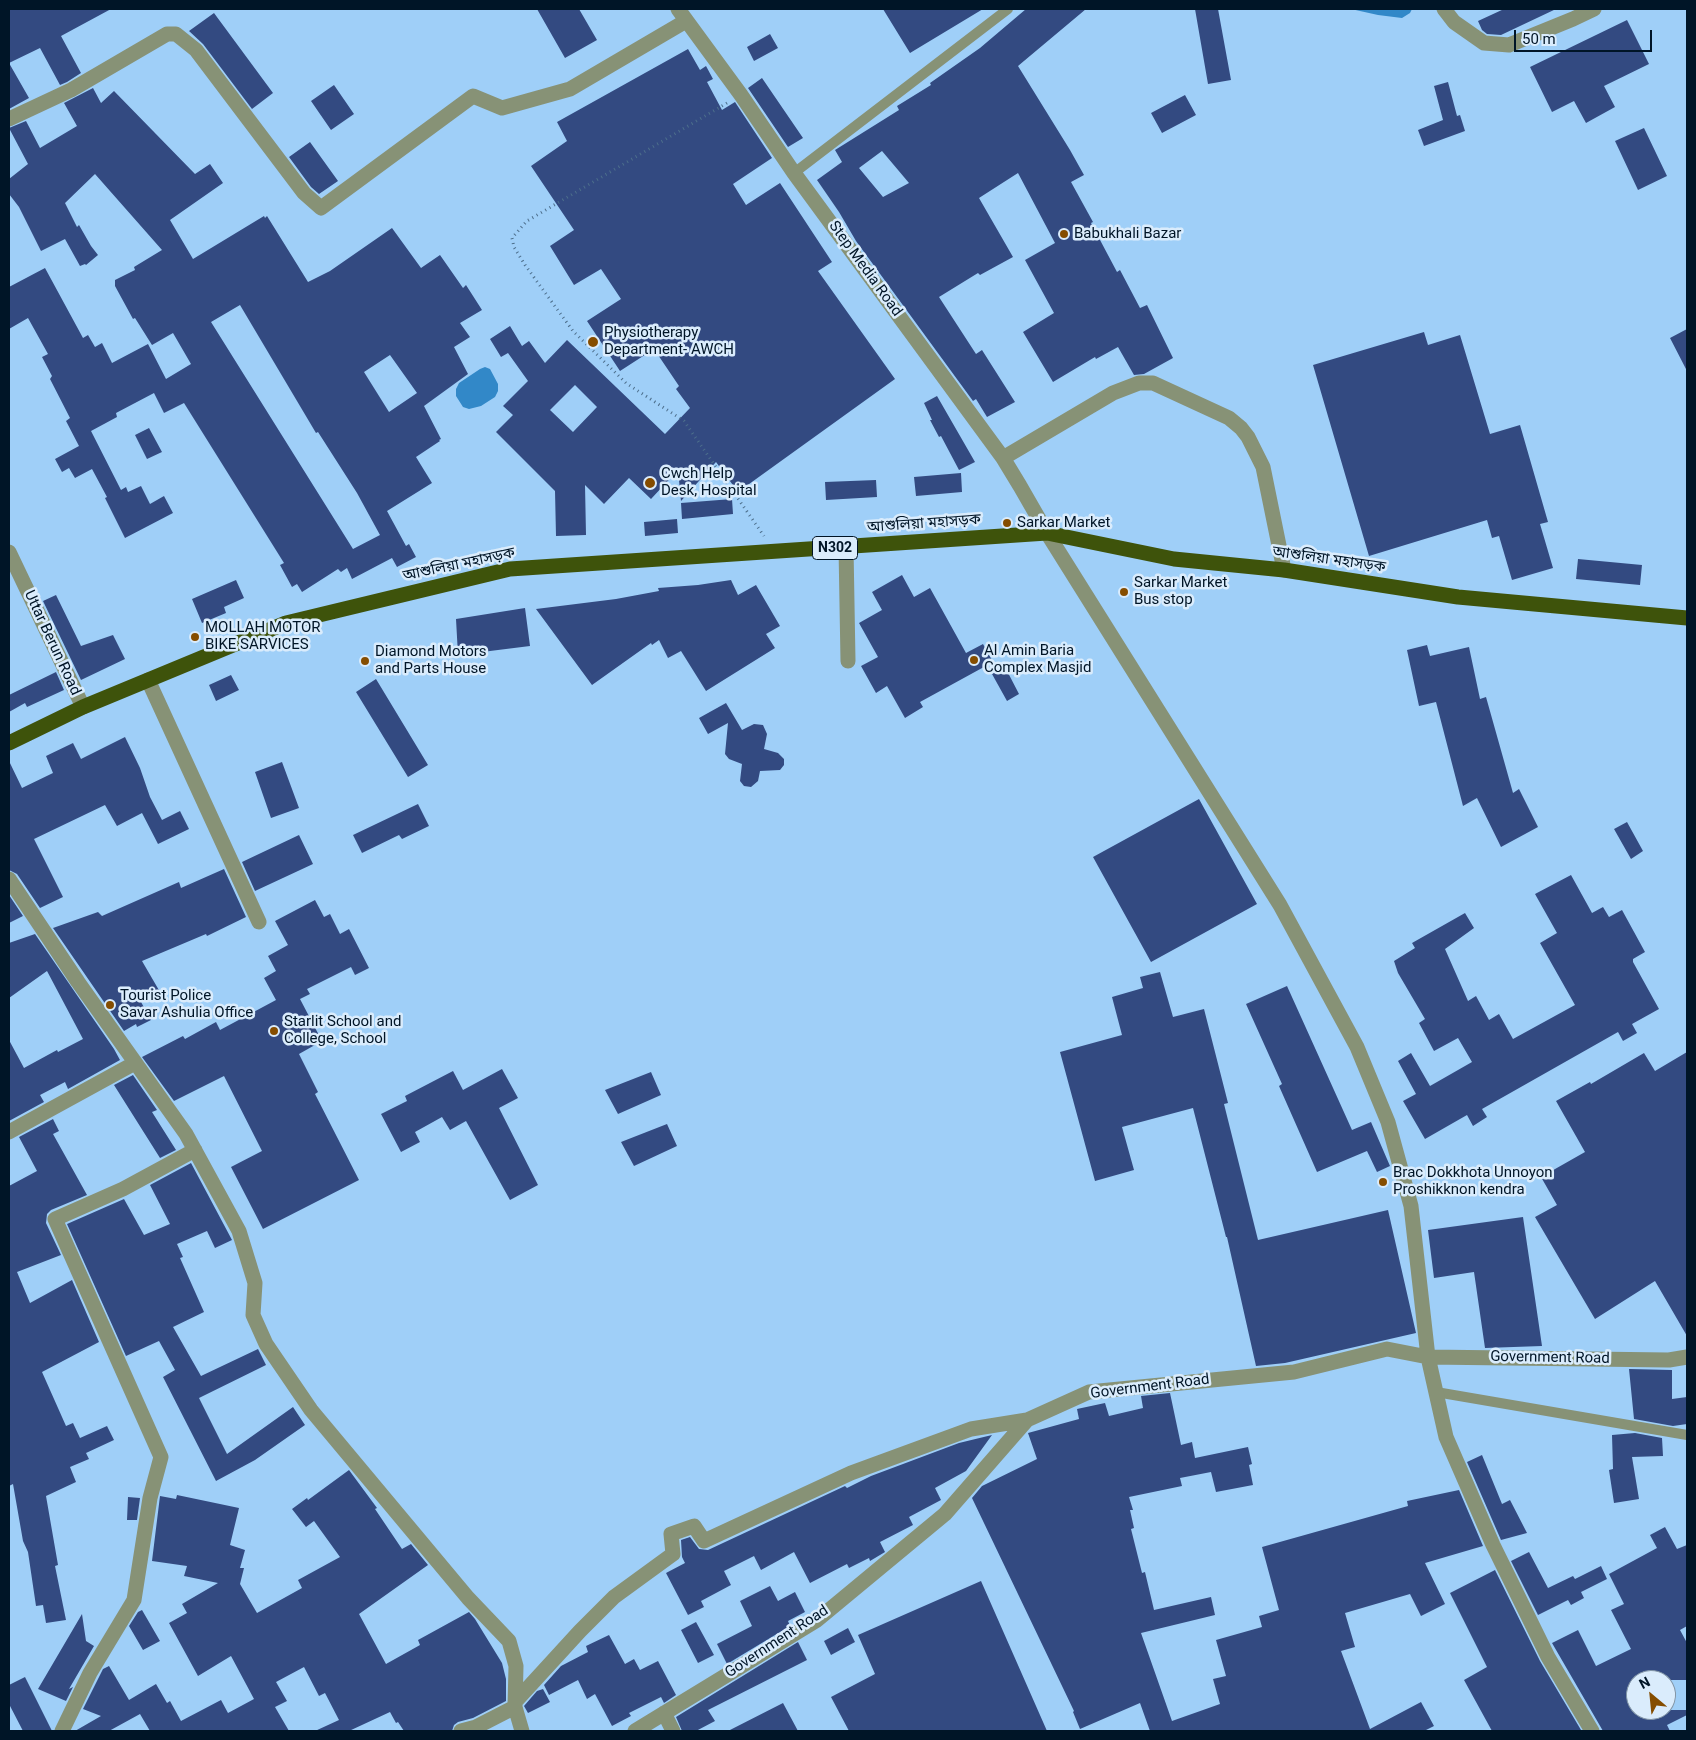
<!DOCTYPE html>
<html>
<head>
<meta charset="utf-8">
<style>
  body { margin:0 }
  #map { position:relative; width:1696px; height:1740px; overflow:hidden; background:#9fcff8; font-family:Roboto,sans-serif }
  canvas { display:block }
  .frame { position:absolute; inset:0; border:10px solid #001527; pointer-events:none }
  .north { position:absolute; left:1626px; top:1670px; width:50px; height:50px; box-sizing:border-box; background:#daecfc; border:1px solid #8396a7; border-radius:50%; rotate:332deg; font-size:14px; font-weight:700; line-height:20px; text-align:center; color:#001527 }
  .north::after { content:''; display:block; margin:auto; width:18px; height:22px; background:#854d00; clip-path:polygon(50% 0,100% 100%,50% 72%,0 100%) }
  .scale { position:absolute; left:1514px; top:30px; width:138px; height:22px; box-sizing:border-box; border:2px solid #001527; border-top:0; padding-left:6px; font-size:15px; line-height:18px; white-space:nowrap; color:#001527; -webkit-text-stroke:4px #daecfc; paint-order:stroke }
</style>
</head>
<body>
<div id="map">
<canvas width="1696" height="1740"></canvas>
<div class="frame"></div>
<div class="north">N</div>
<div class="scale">50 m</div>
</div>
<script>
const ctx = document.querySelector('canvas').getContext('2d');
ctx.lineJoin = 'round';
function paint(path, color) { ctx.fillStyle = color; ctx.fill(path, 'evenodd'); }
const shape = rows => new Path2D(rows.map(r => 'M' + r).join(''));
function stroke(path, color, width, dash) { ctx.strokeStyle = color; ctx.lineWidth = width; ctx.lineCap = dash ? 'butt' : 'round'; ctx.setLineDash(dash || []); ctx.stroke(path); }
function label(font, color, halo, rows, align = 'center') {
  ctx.font = font + ' Roboto,"Noto Sans Bengali",sans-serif'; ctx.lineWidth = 5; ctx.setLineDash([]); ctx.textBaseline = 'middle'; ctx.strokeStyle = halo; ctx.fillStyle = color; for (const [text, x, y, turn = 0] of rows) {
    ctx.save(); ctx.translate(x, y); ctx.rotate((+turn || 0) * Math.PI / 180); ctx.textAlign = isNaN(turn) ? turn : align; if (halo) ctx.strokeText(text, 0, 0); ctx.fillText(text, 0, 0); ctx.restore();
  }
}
paint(shape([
  [1351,9,1412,9,1410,13,1402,18,1378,15],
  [485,367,490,369,498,384,498,391,495,397,481,406,469,409,463,407,456,396,456,389,459,383,480,369]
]), '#3288c8');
paint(shape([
  [9,9,111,9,61,36,81,73,67,82,60,85,40,48,9,63,29,98,9,109],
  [537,9,579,9,597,40,565,58],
  [883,9,983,9,910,53],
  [1026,9,1086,9,1018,66,1070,150,1084,175,1071,182,1093,222,1091,223,1117,272,1120,270,1140,308,1147,305,1173,358,1144,374,1134,375,1118,347,1096,359,1095,357,1053,382,1023,332,1054,313,1025,260,1055,243,1018,173,979,198,1013,257,980,275,978,273,939,297,976,354,982,350,1015,402,987,417,976,399,973,401,856,241,839,212,817,180,842,162,835,150,899,110,897,106,931,85,930,83,980,48],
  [882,151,909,183,883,197,859,168],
  [1195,9,1218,9,1231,80,1208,84],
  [1504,9,1556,9,1501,35,1487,34,1482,30,1478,21],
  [214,13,273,93,252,109,203,44,189,31],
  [1627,20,1649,64,1604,86,1615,107,1586,123,1574,101,1552,112,1530,67],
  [770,34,778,48,754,61,747,47],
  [688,49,700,70,706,66,713,79,707,82,722,110,735,102,772,158,733,184,746,205,780,183,832,262,818,271,895,379,738,492,716,462,681,501,678,470,651,499,629,478,604,504,585,485,586,535,556,536,555,491,496,432,513,415,503,406,528,381,508,353,501,357,490,339,510,326,522,346,529,341,545,363,567,340,665,434,690,408,676,389,679,386,654,349,620,371,587,321,621,299,601,269,574,285,550,246,574,230,531,166,567,141,557,122],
  [575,385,597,407,573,432,550,410],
  [762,78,803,138,788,147,748,88],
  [1448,82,1457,116,1460,115,1465,131,1424,146,1418,130,1443,120,1434,86],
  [334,85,354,114,331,130,311,101],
  [93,88,101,103,114,91,195,174,210,164,223,183,170,220,193,259,264,216,265,218,267,216,308,282,330,271,392,228,421,268,440,255,463,288,466,285,482,310,460,323,470,337,454,347,468,374,424,406,441,439,439,440,440,441,416,457,432,483,387,511,406,546,409,544,416,557,397,567,392,558,352,579,347,568,341,572,338,569,302,592,297,584,292,587,280,565,284,563,184,403,164,413,154,393,116,413,117,417,91,431,121,490,126,487,128,492,141,486,150,504,164,496,173,513,125,538,105,498,107,497,92,469,75,478,69,468,62,472,55,459,79,446,66,421,70,418,50,379,52,376,42,357,48,354,28,318,9,329,9,287,45,268,83,338,88,335,95,347,102,343,112,363,148,344,166,379,191,364,173,333,152,345,135,318,133,319,115,286,115,280,135,270,134,267,162,250,95,174,65,203,77,227,79,225,91,246,98,255,86,265,85,264,80,266,65,239,41,251,19,207,9,194,9,179,28,164,9,128,26,121,40,148,77,126,64,103],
  [240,305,316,433,318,432,357,493,380,535,353,549,211,322],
  [390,355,417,393,389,412,364,372],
  [1185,95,1196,115,1162,133,1151,113],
  [1644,128,1667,176,1638,190,1615,141],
  [310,142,338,181,319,194,311,187,289,157],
  [1687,329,1687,371,1670,338],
  [1424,332,1428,345,1460,335,1490,434,1520,425,1548,522,1540,524,1553,568,1512,580,1499,536,1492,538,1487,520,1369,556,1313,365],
  [937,396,975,462,959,470,941,436,939,437,930,420,932,420,924,403],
  [149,428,162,452,147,459,135,435],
  [961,473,962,492,916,496,914,477],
  [876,480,877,497,826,500,825,482],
  [732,499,733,514,682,519,681,503],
  [677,519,678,533,645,536,644,522],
  [1578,559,1642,565,1640,585,1576,579],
  [902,575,914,597,930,588,966,653,983,644,993,662,920,702,923,707,905,718,887,686,876,693,861,666,878,657,859,623,882,610,872,592],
  [236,580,244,598,224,607,226,613,202,623,192,599],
  [731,580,738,595,756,585,780,626,766,634,775,648,706,691,681,651,668,658,659,640,652,645,651,643,592,685,536,609,616,599,659,591,658,588,698,585],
  [56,595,81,646,113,635,125,659,81,680,43,601],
  [525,608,530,646,458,655,456,619],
  [1427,645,1430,656,1469,647,1480,699,1486,697,1513,793,1519,789,1538,827,1501,847,1477,798,1463,806,1436,702,1419,706,1407,650],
  [1005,667,1019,694,1007,701,992,674],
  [56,672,64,690,27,707,25,703,9,712,9,695],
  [231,675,239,690,216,701,209,685],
  [376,679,428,765,408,777,356,692],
  [726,703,742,730,754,724,763,725,767,734,764,749,778,753,784,759,784,765,780,770,760,771,758,781,751,787,744,786,740,781,742,764,729,759,725,754,728,723,708,734,699,718],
  [125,737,140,768,150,797,162,820,180,811,189,829,158,844,142,813,117,826,105,805,34,839,63,897,40,908,17,874,9,870,9,761,22,788,53,773,46,756,73,743,81,759],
  [282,762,299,808,271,818,255,772],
  [1199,799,1257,904,1151,962,1093,857],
  [418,804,429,826,402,839,399,835,362,853,353,835],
  [1627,822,1643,851,1631,859,1614,829],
  [299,835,313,864,255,891,242,862],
  [224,869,246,917,207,936,206,934,142,961,160,992,141,1002,151,1020,137,1027,136,1024,124,1031,53,928,98,912,102,916,179,882,181,888],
  [1571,875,1592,913,1603,907,1609,917,1622,910,1645,952,1633,959,1633,962,1659,1009,1632,1024,1637,1033,1623,1041,1618,1032,1482,1109,1487,1117,1473,1126,1467,1115,1425,1139,1403,1101,1416,1094,1398,1061,1411,1053,1430,1086,1472,1062,1458,1038,1434,1051,1419,1023,1425,1019,1398,973,1394,961,1415,948,1412,943,1465,913,1474,928,1445,949,1468,1001,1476,996,1489,1020,1499,1014,1513,1039,1575,1005,1540,943,1557,933,1535,894],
  [9,895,23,916,9,923],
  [315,900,324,917,330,914,340,934,349,929,369,968,355,975,351,967,307,989,310,994,300,999,322,1041,299,1054,318,1092,315,1094,359,1180,263,1229,231,1167,262,1151,224,1076,174,1101,142,1057,183,1036,185,1039,216,1022,220,1030,276,1000,264,978,276,971,268,956,288,945,275,921],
  [35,934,114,1049,120,1060,68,1089,65,1082,40,1095,44,1102,9,1121,9,1040,24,1068,57,1050,58,1052,83,1039,47,971,9,998,9,943],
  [1160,972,1173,1017,1204,1009,1228,1103,1224,1104,1258,1240,1388,1210,1416,1333,1285,1363,1256,1366,1227,1237,1226,1237,1193,1108,1122,1127,1134,1170,1095,1181,1060,1052,1122,1035,1112,997,1143,988,1140,977],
  [1287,986,1352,1130,1371,1122,1390,1166,1377,1172,1367,1151,1317,1172,1279,1086,1282,1084,1246,1004],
  [1687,1052,1687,1336,1655,1281,1595,1319,1535,1217,1557,1205,1541,1177,1585,1152,1556,1101,1590,1082,1591,1084,1644,1053,1655,1071],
  [502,1069,518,1098,499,1108,538,1185,510,1200,466,1121,450,1130,442,1117,415,1132,420,1142,401,1152,381,1114,407,1101,405,1096,453,1071,463,1090],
  [651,1072,661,1095,618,1114,605,1090],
  [133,1075,157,1110,152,1112,176,1150,160,1158,114,1085],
  [53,1119,59,1131,53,1134,87,1195,51,1210,47,1214,46,1223,61,1255,17,1272,30,1303,72,1280,99,1342,42,1372,66,1426,73,1423,80,1438,107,1426,114,1440,86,1453,89,1459,70,1467,76,1482,46,1496,58,1565,55,1566,66,1620,46,1623,43,1605,36,1606,28,1552,23,1541,13,1484,9,1486,9,1186,37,1171,19,1137],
  [667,1124,677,1146,634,1166,621,1142],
  [191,1163,232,1240,215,1248,207,1231,177,1244,183,1257,180,1258,204,1312,173,1327,201,1376,258,1349,266,1365,199,1398,227,1454,293,1407,305,1425,255,1460,216,1481,163,1377,175,1370,159,1341,126,1356,67,1224,124,1199,144,1235,170,1224,150,1185],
  [1523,1217,1542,1346,1485,1348,1474,1272,1434,1278,1428,1230],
  [1629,1369,1672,1370,1672,1399,1687,1397,1687,1424,1673,1426,1634,1419],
  [1170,1393,1181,1445,1192,1442,1195,1458,1248,1447,1252,1464,1249,1465,1253,1485,1216,1492,1211,1472,1180,1478,1182,1486,1129,1497,1133,1510,1130,1510,1134,1528,1131,1529,1142,1573,1145,1572,1154,1610,1211,1597,1215,1615,1141,1633,1172,1721,1220,1704,1213,1679,1226,1676,1216,1640,1262,1627,1259,1616,1279,1610,1262,1547,1408,1506,1407,1501,1459,1490,1483,1546,1425,1563,1445,1604,1421,1616,1410,1594,1345,1613,1355,1647,1341,1651,1370,1729,1421,1702,1434,1726,1424,1731,1150,1731,1140,1703,1080,1729,1073,1712,1074,1711,972,1498,982,1486,1037,1459,1028,1433,1079,1419,1077,1409,1105,1403,1109,1416,1143,1408,1141,1396],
  [1635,1433,1662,1438,1663,1456,1632,1457,1639,1499,1614,1503,1609,1470,1613,1469,1612,1435],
  [992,1435,966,1471,935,1488,941,1500,909,1517,913,1525,880,1542,885,1552,870,1561,869,1558,849,1568,847,1564,810,1583,794,1552,761,1570,754,1556,724,1571,731,1585,701,1601,704,1607,688,1615,666,1573,685,1563,682,1557,681,1540,690,1537,699,1549,708,1550,845,1486,847,1488,871,1476,959,1443],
  [1482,1455,1502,1504,1510,1500,1527,1533,1501,1540,1467,1462],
  [349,1470,377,1508,375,1509,402,1549,411,1544,428,1565,359,1614,386,1664,420,1645,418,1640,469,1612,475,1619,502,1663,506,1679,506,1701,473,1718,458,1722,454,1725,452,1731,404,1731,398,1722,396,1723,390,1712,349,1731,315,1731,339,1720,325,1693,319,1696,304,1667,276,1682,287,1701,275,1707,289,1731,150,1731,140,1714,109,1731,75,1731,101,1716,83,1709,103,1669,109,1666,129,1700,156,1684,167,1703,170,1701,181,1721,221,1700,228,1713,254,1699,231,1656,198,1676,169,1623,187,1613,182,1604,218,1583,184,1576,187,1566,152,1561,160,1496,176,1499,177,1495,239,1508,230,1545,245,1550,240,1568,244,1568,240,1584,257,1613,302,1588,298,1580,340,1557,314,1521,306,1527,292,1509,307,1498,308,1500],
  [128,1497,140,1498,137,1520,127,1520],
  [1665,1527,1677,1549,1687,1545,1687,1626,1680,1630,1687,1643,1687,1680,1636,1680,1636,1710,1687,1710,1687,1715,1667,1725,1670,1731,1603,1731,1552,1643,1578,1630,1596,1666,1631,1649,1611,1610,1624,1604,1609,1574,1657,1548,1650,1535],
  [1529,1552,1548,1588,1573,1576,1575,1579,1601,1566,1607,1579,1581,1592,1584,1598,1571,1605,1568,1600,1538,1615,1511,1561],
  [1495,1570,1540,1661,1581,1730,1579,1731,1492,1731,1464,1680,1487,1667,1450,1593],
  [981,1581,1047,1731,849,1731,831,1697,875,1674,858,1635],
  [770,1586,778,1601,795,1592,805,1612,788,1621,790,1626,727,1664,717,1644,752,1626,740,1601],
  [142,1610,160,1641,143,1650,129,1626,138,1612],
  [82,1614,86,1641,94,1646,69,1689,73,1687,66,1701,38,1689],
  [696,1622,714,1655,698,1663,681,1630],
  [848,1628,855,1642,831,1655,824,1641],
  [609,1635,625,1664,634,1659,640,1670,658,1661,676,1695,664,1703,661,1697,629,1713,631,1716,612,1726,595,1694,587,1699,578,1680,549,1695,544,1685,561,1666,588,1652,586,1646],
  [798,1642,807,1660,708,1710,715,1721,696,1731,682,1731,676,1717],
  [25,1677,52,1731,23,1731,9,1704,9,1685],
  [543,1689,550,1702,528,1713,524,1706,537,1691],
  [783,1703,798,1731,728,1731]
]), '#334a81');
stroke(shape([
  [727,103,527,221,512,238,514,247,525,265,573,331,626,383,684,421,764,536]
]), '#4d6f8c', 3, [1, 4]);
stroke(shape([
  [794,173,1008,9],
  [1436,1392,1687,1435]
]), '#879276', 10);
stroke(shape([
  [678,9,741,95,794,173,1003,458,1020,486,1047,533,1280,905,1357,1047,1388,1122,1411,1206,1428,1357,1446,1437,1493,1545,1548,1657,1592,1731],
  [1444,9,1454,22,1484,43,1509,45,1573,19,1594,9],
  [9,119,71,90,167,34,176,34,196,50,304,193,321,208,473,96,502,108,570,89,686,21],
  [1003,458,1113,393,1139,383,1153,383,1229,418,1241,428,1248,437,1263,467,1284,570],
  [846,547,848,661],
  [9,552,83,707],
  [148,680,259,922],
  [9,879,78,982,186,1134,239,1231,255,1283,253,1315,266,1344,311,1410,468,1598,509,1641,516,1666,515,1707,522,1731],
  [9,1132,135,1063],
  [515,1702,580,1631,614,1597,673,1554,671,1534,694,1526,704,1541,851,1473,971,1429,1027,1420],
  [664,1713,673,1731],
  [62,1731,90,1673,134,1600,150,1498,161,1457,55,1219,123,1189,195,1150],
  [461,1731,476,1727,515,1707],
  [635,1731,817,1620,945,1514,1027,1420,1089,1392,1294,1372,1387,1349,1428,1357,1669,1360,1687,1357]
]), '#879276', 15);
stroke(shape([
  [9,743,83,707,286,623,510,569,1047,533,1174,559,1284,570,1458,597,1687,618]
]), '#3e530b', 15);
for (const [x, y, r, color] of [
  [1064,234,5,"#854d00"],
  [593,342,6,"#854d00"],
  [650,483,6,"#854d00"],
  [1007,523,5,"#854d00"],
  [1124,592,5,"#854d00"],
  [195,637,5,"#854d00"],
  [974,660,5,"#854d00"],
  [365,661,5,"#854d00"],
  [110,1005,5,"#854d00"],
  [274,1031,5,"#854d00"],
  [1383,1182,5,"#854d00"]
]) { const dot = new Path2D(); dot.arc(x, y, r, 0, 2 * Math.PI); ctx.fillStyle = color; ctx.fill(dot); stroke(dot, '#daecfc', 2); }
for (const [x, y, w] of [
  [835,548,45]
]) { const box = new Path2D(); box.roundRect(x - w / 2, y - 11.5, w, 23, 4); ctx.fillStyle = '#daecfc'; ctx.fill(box); stroke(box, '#001527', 1); }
label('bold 14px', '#001527', null, [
  ["N302",835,548]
]);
label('15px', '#001527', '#daecfc', [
  ["Babukhali Bazar",1074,234],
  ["Physiotherapy",604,333],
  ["Department- AWCH",604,350],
  ["Cwch Help",661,474],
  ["Desk, Hospital",661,491],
  ["Sarkar Market",1017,523],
  ["Sarkar Market",1134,583],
  ["Bus stop",1134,600],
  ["MOLLAH MOTOR",205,628],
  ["BIKE SARVICES",205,645],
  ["Al Amin Baria",984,651],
  ["Complex Masjid",984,668],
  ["Diamond Motors",375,652],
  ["and Parts House",375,669],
  ["Tourist Police",120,996],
  ["Savar Ashulia Office",120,1013],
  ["Starlit School and",284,1022],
  ["College, School",284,1039],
  ["Brac Dokkhota Unnoyon",1393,1173],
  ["Proshikknon kendra",1393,1190]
], 'left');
label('15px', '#001527', '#daecfc', [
  ["Step Media Road",865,269,54],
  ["আশুলিয়া মহাসড়ক",924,524,-4],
  ["আশুলিয়া মহাসড়ক",1329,560,8],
  ["আশুলিয়া মহাসড়ক",459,565,-12],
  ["Uttar Berun Road",52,643,65],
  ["Government Road",1550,1358,1],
  ["Government Road",1150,1387,-7],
  ["Government Road",777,1642,-33]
]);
</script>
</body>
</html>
